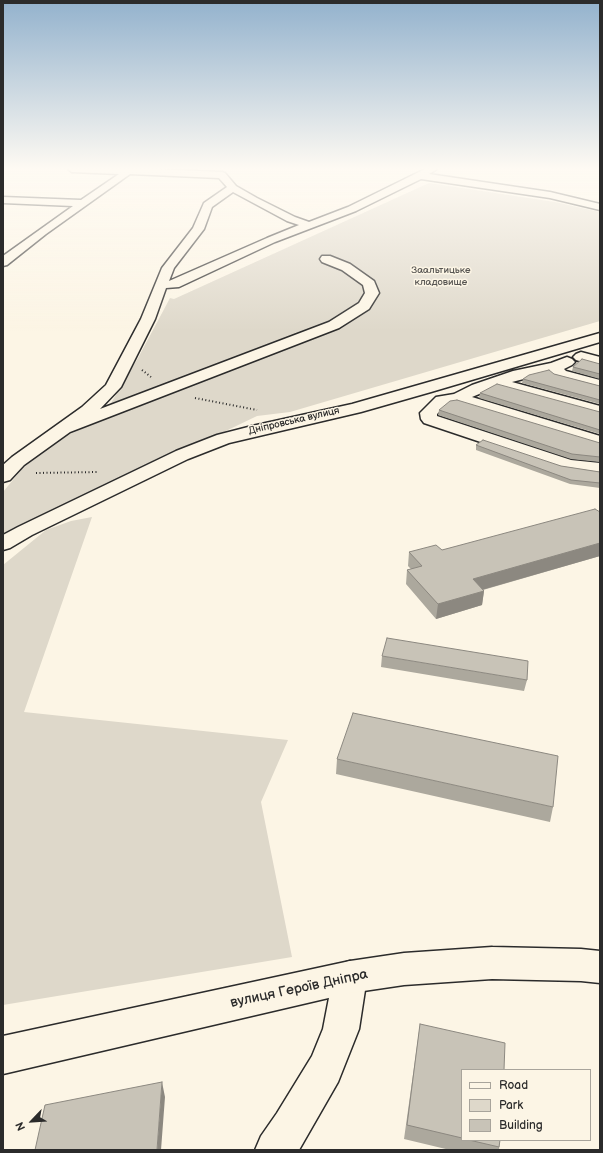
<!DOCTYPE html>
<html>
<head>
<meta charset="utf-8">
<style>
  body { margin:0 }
  #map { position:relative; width:603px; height:1153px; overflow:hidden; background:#fcf5e5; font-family:"Balsamiq Sans",sans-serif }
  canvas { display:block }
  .frame { position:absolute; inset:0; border:4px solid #2b2b2b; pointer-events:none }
  .legend { position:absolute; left:461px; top:1069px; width:130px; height:72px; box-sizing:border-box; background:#fcf5e5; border:1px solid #a8a49b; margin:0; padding:5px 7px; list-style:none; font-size:12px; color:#2b2b2b }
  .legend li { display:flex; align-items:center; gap:8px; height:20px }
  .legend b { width:20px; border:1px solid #a8a49b }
  .north { position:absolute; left:12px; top:1101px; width:40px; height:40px; -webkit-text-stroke:3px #fcf5e5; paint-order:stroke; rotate:245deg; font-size:11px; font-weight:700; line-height:16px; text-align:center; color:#2b2b2b }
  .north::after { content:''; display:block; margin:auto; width:14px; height:18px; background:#2b2b2b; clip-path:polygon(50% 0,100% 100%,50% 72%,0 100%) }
</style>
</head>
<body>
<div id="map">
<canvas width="603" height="1153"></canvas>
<div class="frame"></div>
<ul class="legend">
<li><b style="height:5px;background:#fcf5e5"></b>Road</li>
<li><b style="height:11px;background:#ded8ca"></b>Park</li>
<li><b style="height:11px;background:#c8c3b7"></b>Building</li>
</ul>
<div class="north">N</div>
</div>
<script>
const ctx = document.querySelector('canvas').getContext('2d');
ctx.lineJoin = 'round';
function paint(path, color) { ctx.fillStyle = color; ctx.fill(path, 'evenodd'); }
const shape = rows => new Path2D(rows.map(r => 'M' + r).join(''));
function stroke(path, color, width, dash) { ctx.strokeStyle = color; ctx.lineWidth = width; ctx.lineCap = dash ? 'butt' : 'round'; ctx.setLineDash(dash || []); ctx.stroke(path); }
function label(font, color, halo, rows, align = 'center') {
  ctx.font = font + ' "Balsamiq Sans",sans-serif'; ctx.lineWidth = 3; ctx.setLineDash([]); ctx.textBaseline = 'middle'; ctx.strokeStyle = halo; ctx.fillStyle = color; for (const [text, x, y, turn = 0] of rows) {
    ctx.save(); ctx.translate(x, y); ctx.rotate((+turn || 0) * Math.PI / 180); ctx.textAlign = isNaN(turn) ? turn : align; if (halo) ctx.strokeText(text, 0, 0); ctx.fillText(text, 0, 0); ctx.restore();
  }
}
paint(shape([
  [429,183,555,202,600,212,600,321,290,412,257,416,3,538,3,492,22,469,42,452,68,435,95,423,108,408,138,358,170,298,174,299],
  [92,517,24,712,288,740,261,802,292,957,3,1005,3,565,46,530,71,521]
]), '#ded8ca');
const minor = shape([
  [68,169,153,169,222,172,225,173,236,186,257,198,295,217,309,222,348,207,425,169,437,169,429,174,550,192,600,204,600,210,550,198,421,179,356,211,275,242,179,287,166,288,155,319,121,387,100,409,329,322,359,303,365,293,363,285,342,270,322,262,320,259,322,256,330,256,350,264,374,281,379,293,369,309,339,328,70,432,24,465,10,480,3,482,3,465,12,457,82,407,106,385,141,319,162,268,193,228,204,203,227,187,219,178,130,174,46,234,7,265,3,266,3,256,73,206,3,203,3,197,81,200,119,174,72,172,68,169],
  [233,192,287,221,299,225,267,238,169,281,174,268,204,229,212,207,233,192],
  [600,333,600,342,431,392,361,412,229,443,188,459,32,535,10,548,3,550,3,535,18,527,176,451,217,435,252,426,352,404,600,333],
  [581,352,600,357,600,367,576,360,573,357,576,354,581,352],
  [567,357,572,359,575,362,572,365,564,369,566,371,600,380,600,390,554,377,551,372,512,382,600,406,600,416,496,387,472,397,600,436,600,447,457,403,447,404,437,414,437,416,571,460,600,463,600,475,561,469,424,423,421,419,420,413,436,397,454,394,472,385,513,371,551,363,567,357],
  [350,961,362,965,367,977,359,1029,338,1082,299,1150,255,1150,261,1136,277,1113,312,1056,323,1029,333,977,338,965,350,961]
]);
const major = shape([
  [492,947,581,949,600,951,600,983,581,981,492,979,404,985,350,993,3,1074,3,1036,350,961,404,953,492,947]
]);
stroke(minor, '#2b2b2b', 3);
stroke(major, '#2b2b2b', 3);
stroke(shape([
  [142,370,151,377],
  [195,398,257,410],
  [36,473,99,472]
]), '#2b2b2b', 2, [1, 2.5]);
paint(minor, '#fcf5e5');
paint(major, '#fcf5e5');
paint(shape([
  [600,364,600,379,572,371,573,367],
  [554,374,600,386,600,404,522,383,523,379],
  [480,393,600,412,600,434,479,398],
  [439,410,600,443,600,462,571,459,438,415],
  [476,445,561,466,600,472,600,488,570,484,476,450],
  [600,512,600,556,483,590,484,591,482,605,436,619,406,584,407,570,411,569,408,566,409,552,442,550],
  [382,656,527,680,524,691,381,667],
  [337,759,553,807,550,822,336,774],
  [420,1024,462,1070,462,1140,500,1140,499,1150,450,1150,404,1139]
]), '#aca89d');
paint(shape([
  [600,543,600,556,471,593,473,579],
  [484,591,482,605,436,619,438,604],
  [162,1082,165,1097,161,1150,157,1150]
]), '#8c8880');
const building = shape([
  [582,359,600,364,600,374,573,367,582,359],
  [549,370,554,374,600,386,600,400,523,379,529,375,549,370],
  [497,384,600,412,600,430,480,393,497,384],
  [457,400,600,443,600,457,572,454,439,410,450,401,457,400],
  [483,440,561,466,600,472,600,483,571,480,476,445,483,440],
  [595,509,600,512,600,543,473,579,484,591,438,604,407,570,422,566,409,552,436,545,442,550,595,509],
  [387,638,528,661,527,680,382,656,387,638],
  [353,713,558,756,553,807,337,759,353,713],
  [420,1024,505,1043,504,1070,462,1070,462,1138,407,1125,420,1024],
  [162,1082,157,1150,35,1150,45,1105,162,1082],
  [469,1140,500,1140,499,1147,469,1140]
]);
paint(building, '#c8c3b7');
stroke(building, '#8c8880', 1);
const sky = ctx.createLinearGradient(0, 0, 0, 331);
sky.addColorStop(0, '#93b2cd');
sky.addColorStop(0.51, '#fefaf3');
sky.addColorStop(1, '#fefaf300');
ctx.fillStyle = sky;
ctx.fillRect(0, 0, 603, 331);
label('10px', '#585653', '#fcf5e5', [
  ["Заальтицьке",441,270],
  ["кладовище",441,282]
]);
label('10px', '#2b2b2b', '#fcf5e5', [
  ["Дніпровська вулиця",294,421,-13]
]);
label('14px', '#2b2b2b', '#fcf5e5', [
  ["вулиця Героїв Дніпра",299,989,-12]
]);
</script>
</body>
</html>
